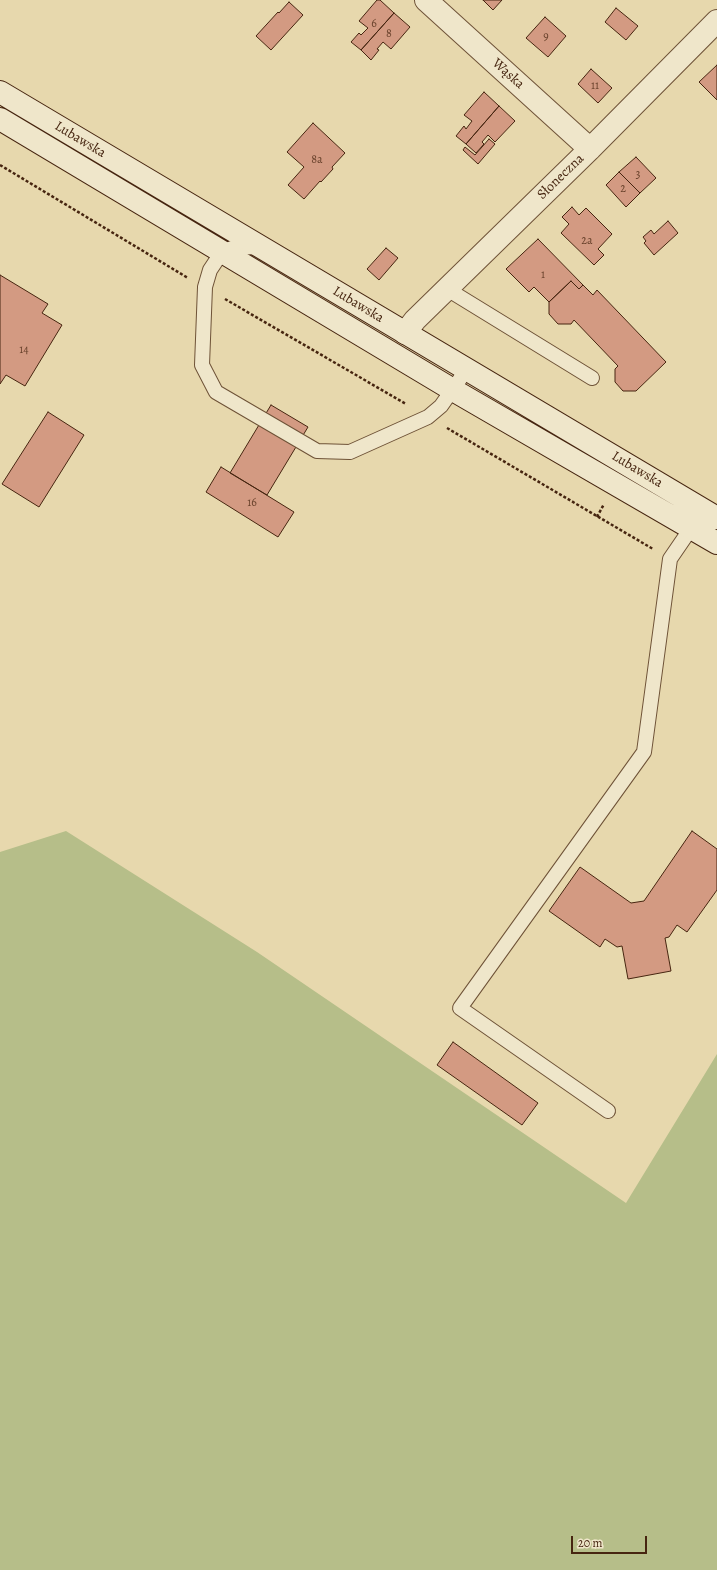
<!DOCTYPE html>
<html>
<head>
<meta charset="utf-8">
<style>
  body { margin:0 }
  #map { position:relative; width:717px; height:1570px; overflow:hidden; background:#e7d8ad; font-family:Alegreya,serif }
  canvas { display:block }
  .scale { position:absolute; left:571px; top:1536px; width:76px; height:18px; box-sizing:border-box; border:2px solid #462510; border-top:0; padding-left:5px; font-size:12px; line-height:14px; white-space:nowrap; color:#462510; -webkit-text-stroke:3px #efe6ca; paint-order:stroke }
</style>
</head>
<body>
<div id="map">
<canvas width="717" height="1570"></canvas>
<div class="scale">20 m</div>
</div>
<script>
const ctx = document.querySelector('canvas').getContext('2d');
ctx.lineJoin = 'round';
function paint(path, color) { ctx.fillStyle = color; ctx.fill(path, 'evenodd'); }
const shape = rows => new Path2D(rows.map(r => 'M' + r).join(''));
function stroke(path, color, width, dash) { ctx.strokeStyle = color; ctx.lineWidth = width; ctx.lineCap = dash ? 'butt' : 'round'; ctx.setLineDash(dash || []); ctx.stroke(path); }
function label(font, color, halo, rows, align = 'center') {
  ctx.font = font + ' Alegreya,serif'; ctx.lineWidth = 3; ctx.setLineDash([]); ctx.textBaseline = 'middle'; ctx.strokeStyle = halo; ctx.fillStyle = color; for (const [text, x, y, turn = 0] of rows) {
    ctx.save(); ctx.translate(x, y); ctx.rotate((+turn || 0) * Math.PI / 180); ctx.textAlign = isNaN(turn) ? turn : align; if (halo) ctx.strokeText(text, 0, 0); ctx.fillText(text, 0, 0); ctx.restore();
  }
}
paint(shape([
  [66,831,257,952,626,1203,717,1054,717,1570,0,1570,0,852]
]), '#b6be89');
const building = shape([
  [377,0,380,0,394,13,361,50,351,42,359,33,361,35,368,28,359,21,377,0],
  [483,0,502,0,493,10,483,0],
  [289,2,303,15,271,50,256,36,278,12,279,13,289,2],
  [616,8,638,26,626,40,605,22,616,8],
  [394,13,410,27,391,49,383,42,377,49,379,50,371,60,361,50,394,13],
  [545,17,566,36,548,57,526,38,545,17],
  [717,65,717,100,699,82,717,65],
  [591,69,612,88,598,103,578,84,591,69],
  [484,92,499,106,466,144,456,136,464,126,466,129,472,121,464,115,484,92],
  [499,106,515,121,495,142,488,135,482,142,484,144,476,153,466,144,499,106],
  [313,123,345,153,332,167,333,169,321,182,320,181,304,199,288,185,304,167,287,152,313,123],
  [489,139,495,144,478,164,463,150,465,147,475,155,489,139],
  [636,157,656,178,640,193,619,172,636,157],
  [619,172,640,193,626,207,606,185,619,172],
  [572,207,579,215,586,208,612,234,598,249,604,255,594,265,561,233,569,224,562,217,572,207],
  [668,221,678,233,654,255,644,243,646,241,643,237,651,230,654,234,668,221],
  [538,239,583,285,579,289,571,281,549,302,534,287,529,292,506,269,538,239],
  [386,248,398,258,379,280,367,269,386,248],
  [0,275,48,304,42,313,62,325,25,386,6,375,0,384,0,275],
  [571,281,579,289,583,285,593,295,597,290,666,362,636,391,623,391,615,382,615,369,618,366,574,320,571,324,558,324,549,314,549,302,571,281],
  [271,405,308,427,267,495,230,473,271,405],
  [48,412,84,435,39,507,2,484,48,412],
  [221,467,294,512,278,537,206,492,221,467],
  [692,831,717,849,717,890,687,932,677,925,669,937,665,938,671,971,628,979,622,946,617,947,605,939,600,947,549,911,580,867,631,903,644,901,692,831],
  [453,1042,538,1103,522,1125,437,1065,453,1042]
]);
paint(building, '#d39a82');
stroke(building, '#462510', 1);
const lane = shape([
  [258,247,232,248,222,252,210,270,205,287,202,365,216,392,317,451,350,452,428,417,441,406,467,369],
  [447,289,592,378],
  [608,1111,460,1008,644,752,670,559,696,521]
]);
const street = shape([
  [426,0,590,149],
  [405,333,415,320,590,149,717,21]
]);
const secondary = shape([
  [0,92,717,518],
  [0,119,453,390,717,543]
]);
stroke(lane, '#6e5237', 16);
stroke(street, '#6e5237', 24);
stroke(secondary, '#462510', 24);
stroke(shape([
  [0,165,188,278],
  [225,299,406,404],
  [447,428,653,549],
  [597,517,604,504]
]), '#462510', 2.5, [3, 2]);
stroke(lane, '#efe6ca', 14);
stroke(street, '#efe6ca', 22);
stroke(secondary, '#efe6ca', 22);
label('12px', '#69422c', null, [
  ["6",374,24],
  ["8",389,34],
  ["9",546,37],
  ["11",595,86],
  ["8a",317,160],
  ["3",638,175],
  ["2",623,189],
  ["2a",587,241],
  ["1",543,275],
  ["14",24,350],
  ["16",252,503]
]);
label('14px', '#462510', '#efe6ca', [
  ["Wąska",508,74,42],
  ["Lubawska",80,140,31],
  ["Słoneczna",561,177,-44],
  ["Lubawska",358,305,31],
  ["Lubawska",637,470,31]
]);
</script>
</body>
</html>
